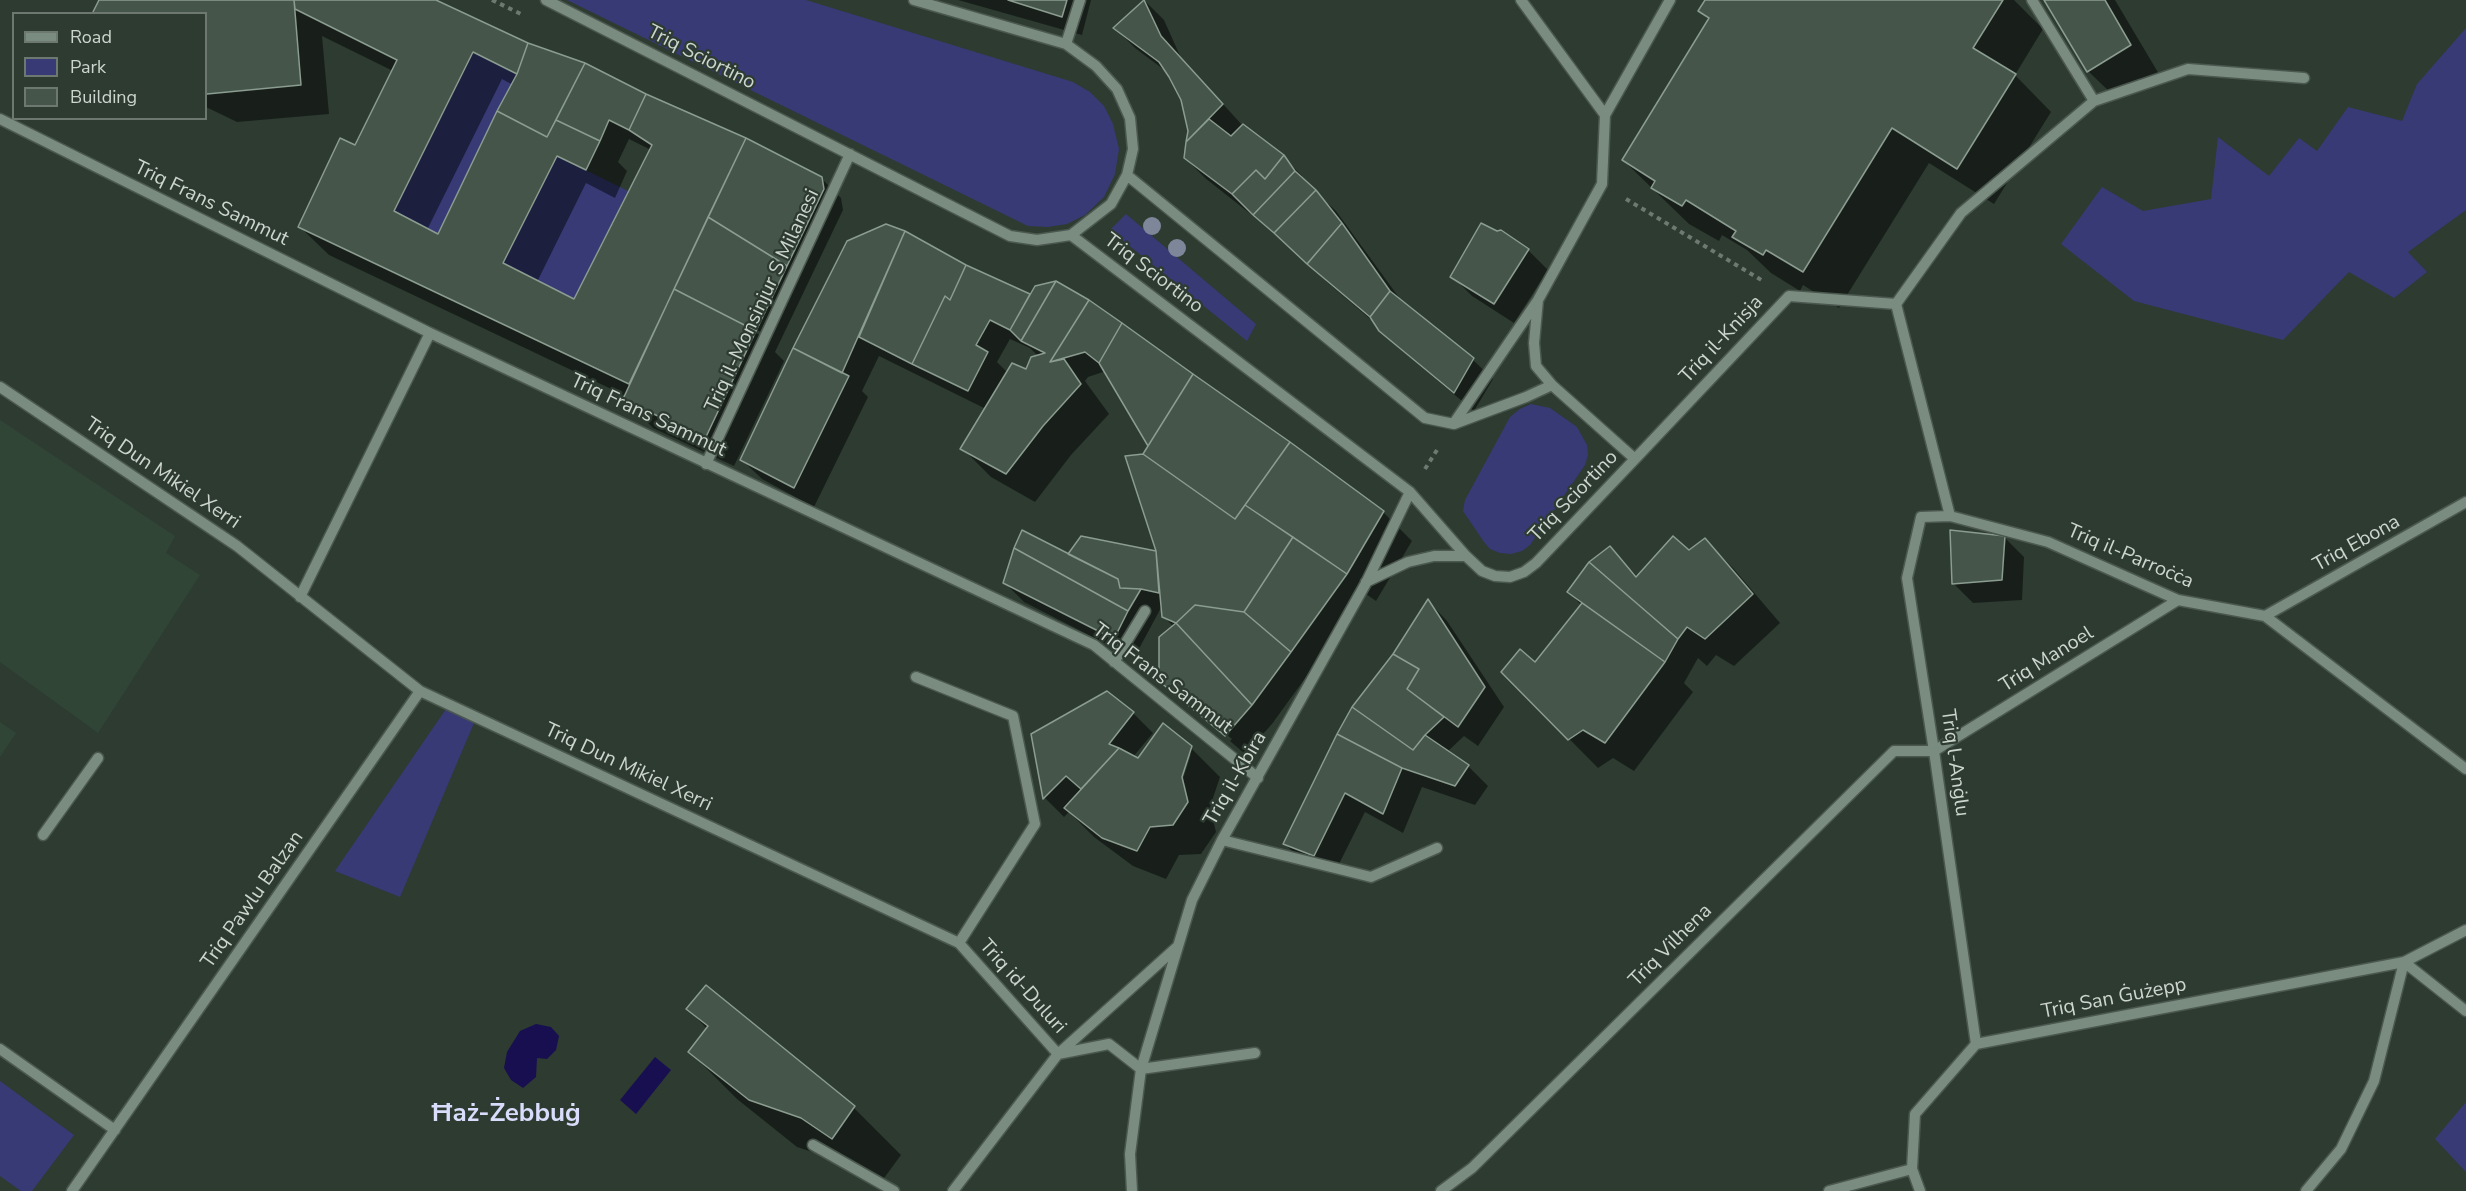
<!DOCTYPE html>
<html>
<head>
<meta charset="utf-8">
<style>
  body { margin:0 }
  #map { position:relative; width:2466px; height:1191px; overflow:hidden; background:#2d3b31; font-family:"Nunito Sans",sans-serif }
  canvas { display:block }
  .legend { position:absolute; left:12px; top:12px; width:195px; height:108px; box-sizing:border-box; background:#2d3b31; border:2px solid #6d7970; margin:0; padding:8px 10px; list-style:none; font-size:18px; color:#ccd5ce }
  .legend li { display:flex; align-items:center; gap:12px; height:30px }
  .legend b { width:30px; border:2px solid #6d7970 }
</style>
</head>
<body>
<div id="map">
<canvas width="2466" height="1191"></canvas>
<ul class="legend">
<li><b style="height:8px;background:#7a8b7f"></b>Road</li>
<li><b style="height:16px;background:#383a76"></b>Park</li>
<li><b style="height:16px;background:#45554a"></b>Building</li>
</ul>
</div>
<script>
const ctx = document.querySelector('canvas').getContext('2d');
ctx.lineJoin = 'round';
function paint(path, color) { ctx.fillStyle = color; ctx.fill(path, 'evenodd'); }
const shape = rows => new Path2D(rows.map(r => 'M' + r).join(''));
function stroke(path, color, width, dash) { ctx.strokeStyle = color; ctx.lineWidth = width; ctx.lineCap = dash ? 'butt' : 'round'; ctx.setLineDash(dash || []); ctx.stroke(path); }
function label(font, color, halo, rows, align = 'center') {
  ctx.font = font + ' "Nunito Sans",sans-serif'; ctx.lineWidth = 4.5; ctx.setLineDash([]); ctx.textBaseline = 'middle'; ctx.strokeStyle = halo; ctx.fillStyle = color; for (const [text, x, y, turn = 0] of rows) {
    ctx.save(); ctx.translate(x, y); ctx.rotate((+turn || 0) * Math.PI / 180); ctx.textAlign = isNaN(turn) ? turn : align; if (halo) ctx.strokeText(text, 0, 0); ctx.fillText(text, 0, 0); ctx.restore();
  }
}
paint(shape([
  [0,420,175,536,166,553,200,575,98,733,0,662],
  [0,722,16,733,0,757]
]), '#304536');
paint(shape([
  [567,0,806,0,1073,82,1090,92,1104,106,1113,124,1119,149,1115,174,1104,197,1085,215,1067,224,1048,227,1028,226],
  [2466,28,2466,210,2408,252,2427,272,2394,298,2349,272,2283,340,2134,301,2061,244,2102,187,2143,211,2211,199,2218,137,2269,176,2299,138,2317,151,2348,107,2402,121,2417,84],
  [473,52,517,74,438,234,394,211],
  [557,156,628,191,574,299,503,263],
  [1126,214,1256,324,1247,341,1110,230],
  [1531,404,1550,408,1577,427,1587,445,1588,455,1585,465,1530,545,1522,551,1511,554,1500,553,1490,549,1484,542,1463,511,1465,500,1510,417,1520,409],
  [446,709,474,723,400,897,335,871],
  [0,1081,74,1135,32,1191,21,1191,0,1176],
  [2466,1102,2466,1172,2435,1139]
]), '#383a76');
paint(shape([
  [536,1024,551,1027,559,1036,556,1050,547,1059,537,1058,536,1077,523,1088,511,1080,504,1068,507,1052,520,1031],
  [655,1057,671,1070,636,1114,620,1100]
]), '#180f51');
paint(shape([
  [101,0,432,0,530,45,584,65,821,178,841,198,843,210,775,352,784,361,734,466,653,428,624,399,626,396,329,255,300,227,356,147,393,71,322,36,329,114,237,122,206,107,206,14],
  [502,79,513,85,439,236,427,230],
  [629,139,651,150,575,301,537,282,586,183,615,198,627,171,618,162],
  [707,305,763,333,762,336,707,308],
  [958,0,1091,0,1082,35],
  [1707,0,2014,0,2043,29,2015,75,2051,112,1994,204,1929,163,1839,308,1803,285,1800,291,1771,273,1747,250,1722,235,1719,241,1689,224,1623,160,1710,21,1700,11],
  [2046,0,2115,0,2159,74,2117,99,2088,71],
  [1145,1,1164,20,1181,58,1243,126,1283,156,1302,176,1301,178,1336,211,1403,303,1473,360,1493,379,1474,411,1401,350,1376,324,1328,283,1286,242,1205,178,1185,158,1190,131,1182,99,1167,72,1135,48,1115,28],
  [886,225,905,232,965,266,1031,297,1088,301,1383,512,1412,541,1376,601,1366,594,1272,724,1245,754,1230,741,1232,739,1178,695,1178,698,1160,680,1173,626,1163,616,1162,606,1134,658,1024,602,1004,582,1069,555,1082,538,1158,553,1144,455,1150,446,1106,371,1088,377,1085,381,1109,414,1071,455,1035,502,991,477,962,448,986,409,879,356,862,391,868,397,814,507,762,479,742,460],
  [1010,339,1030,348,1038,356,1027,371,1008,373,997,362],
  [1501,232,1528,250,1548,270,1514,323,1472,296,1452,276,1497,233],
  [2004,537,2024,557,2022,600,1973,603,1953,583],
  [1705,540,1733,568,1780,623,1734,666,1716,655,1707,666,1698,658,1684,683,1693,692,1634,771,1613,758,1598,768,1503,672,1535,664,1582,606,1569,592,1610,548,1638,577,1689,552],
  [1428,601,1447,621,1504,707,1478,746,1464,736,1447,752,1468,766,1488,786,1475,805,1422,787,1403,833,1365,812,1334,874,1304,863,1284,843],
  [1133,713,1153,733,1133,757,1138,760,1191,748,1220,777,1210,807,1216,832,1201,854,1179,855,1166,879,1133,866,1094,837,1069,812,1064,817,1045,798,1033,734],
  [1191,754,1181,785,1178,784,1186,759],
  [688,1009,854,1108,901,1155,879,1185,849,1164,797,1147,737,1099,690,1052,707,1029]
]), '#0007');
const building = shape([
  [99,0,294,0,301,85,207,94,206,93,206,14,92,14,99,0],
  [294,0,436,0,528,43,517,74,473,52,394,211,438,234,497,111,547,137,556,120,600,141,586,170,557,156,503,263,574,299,652,145,629,130,646,94,746,138,629,384,298,227,340,138,355,145,397,60,295,9,294,0],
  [1008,0,1067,0,1062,17,1008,0],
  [1144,0,1161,36,1223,104,1186,142,1188,131,1181,100,1169,77,1159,62,1113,28,1144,0],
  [1705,0,2003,0,1973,48,2016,74,1957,169,1892,128,1803,272,1766,250,1763,255,1732,237,1736,231,1686,200,1682,206,1651,188,1655,181,1622,160,1709,18,1698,11,1705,0],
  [2044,0,2105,0,2131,45,2087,72,2044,0],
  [528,43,585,63,547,137,497,111,517,74,528,43],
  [585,63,646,94,629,130,609,120,600,141,556,120,585,63],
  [1209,119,1231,136,1243,124,1284,155,1265,179,1256,170,1232,194,1184,158,1186,142,1209,119],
  [746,138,822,177,824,189,787,266,708,217,746,138],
  [1284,155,1295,171,1253,215,1232,194,1256,170,1265,179,1284,155],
  [1295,171,1316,190,1274,233,1253,215,1295,171],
  [1316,190,1342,223,1307,264,1274,233,1316,190],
  [708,217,787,266,756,331,674,289,708,217],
  [1342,223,1390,291,1370,317,1307,264,1342,223],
  [1481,223,1497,231,1501,230,1529,249,1494,304,1450,277,1481,223],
  [886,224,905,231,842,373,793,348,847,241,886,224],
  [905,231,966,265,950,300,945,296,912,364,859,337,905,231],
  [966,265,1030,294,1010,330,990,320,976,345,988,352,968,391,912,364,945,296,950,300,966,265],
  [1056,281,1089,300,1050,362,1064,359,1081,384,1043,426,1006,474,960,449,1012,363,1026,369,1031,357,1045,353,1021,341,1056,281],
  [1056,281,1021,341,1010,330,1035,286,1056,281],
  [674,289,756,331,705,439,623,399,674,289],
  [1390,291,1474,358,1454,393,1379,331,1370,317,1390,291],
  [1089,300,1122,323,1099,363,1085,352,1050,362,1089,300],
  [1122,323,1193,374,1148,446,1099,363,1122,323],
  [793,348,849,376,794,488,740,460,793,348],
  [1193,374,1290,442,1235,519,1143,454,1193,374],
  [1290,442,1384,511,1347,574,1245,505,1290,442],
  [1143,454,1235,519,1245,505,1293,537,1244,612,1195,605,1176,623,1162,617,1156,551,1125,456,1143,454],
  [1022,530,1118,579,1120,588,1141,589,1128,611,1014,548,1022,530],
  [1950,530,2005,536,2002,580,1952,584,1950,530],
  [1081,536,1156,551,1159,593,1141,589,1120,588,1118,579,1068,554,1081,536],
  [1673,536,1689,550,1705,538,1753,594,1705,639,1687,627,1678,639,1589,562,1610,546,1636,577,1673,536],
  [1293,537,1347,574,1291,652,1244,612,1293,537],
  [1014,548,1128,611,1114,639,1003,583,1014,548],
  [1589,562,1678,639,1665,662,1567,592,1589,562],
  [1428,599,1485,687,1458,727,1407,689,1419,669,1393,654,1428,599],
  [1582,603,1665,662,1605,743,1583,730,1568,740,1501,672,1520,649,1535,662,1582,603],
  [1195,605,1244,612,1291,652,1252,705,1176,623,1195,605],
  [1176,623,1252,705,1225,736,1159,681,1159,637,1176,623],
  [1393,654,1419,669,1407,689,1444,717,1425,735,1413,750,1352,707,1393,654],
  [1107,691,1134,712,1109,744,1119,748,1081,789,1066,776,1043,799,1031,734,1107,691],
  [1352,707,1413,750,1425,735,1469,765,1455,786,1402,768,1337,734,1352,707],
  [1163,723,1192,746,1182,777,1188,802,1173,825,1150,827,1137,851,1102,838,1064,808,1119,748,1138,758,1163,723],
  [1337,734,1402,768,1383,814,1345,793,1314,856,1283,844,1337,734],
  [706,985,855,1106,832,1139,801,1118,749,1100,688,1052,708,1026,686,1009,706,985]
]);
paint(building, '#45554a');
stroke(building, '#8b9c90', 1.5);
const minor = shape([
  [546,0,1010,236,1037,240,1071,235,1111,204,1127,175,1133,149,1130,118,1117,89,1096,66,1066,44,914,0],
  [1521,0,1605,115],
  [2032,0,2094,101],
  [1066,44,1080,0],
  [0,119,430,333,1094,645,1258,778],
  [1127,175,1425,418,1454,424,1526,397,1552,385],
  [1071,235,1410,492,1466,556,1482,571,1495,576,1510,577,1524,572,1536,563,1635,459,1552,385,1536,366,1534,343,1538,300],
  [1896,304,1950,516,2048,542,2178,600,2265,616,2466,769],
  [1896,304,1961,213,2094,101,2188,69,2304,78],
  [0,387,237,546,420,691,959,943,1058,1054,1109,1044,1141,1069,1255,1053],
  [1454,423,1538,300,1602,184,1605,115,1670,0],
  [1635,459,1789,296,1896,304],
  [706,464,850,154],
  [1950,516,1921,517,1907,578,1934,751,1976,1044],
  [1366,582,1408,562,1434,556,1466,556],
  [300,597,430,333],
  [2265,616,2466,502],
  [1114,662,1145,611],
  [916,677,1013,716,1035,824,959,943],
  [43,835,98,758],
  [1222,840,1371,877,1437,848],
  [0,1049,115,1130],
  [813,1145,894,1191],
  [72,1191,420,691],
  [953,1191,1058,1054,1177,947],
  [1132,1191,1130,1154,1141,1069,1192,900,1222,840,1366,583,1410,492],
  [1441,1191,1472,1168,1894,751,1934,751,2178,600],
  [1829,1191,1912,1169],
  [1920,1191,1912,1169,1915,1114,1976,1044,2404,962,2466,930],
  [2306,1191,2341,1149,2374,1081,2404,962,2466,1011]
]);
stroke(minor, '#4b584f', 13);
stroke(shape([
  [492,0,521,14],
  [1626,199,1763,281],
  [1425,469,1437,450]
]), '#6e7a71', 4, [4.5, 4.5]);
stroke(minor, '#7a8b7f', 10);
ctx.fillStyle = '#7e8799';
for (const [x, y] of [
  [1152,226],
  [1177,248]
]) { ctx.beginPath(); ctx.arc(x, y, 9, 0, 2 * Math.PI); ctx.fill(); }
label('20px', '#ccd5ce', '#2d3b31', [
  ["Triq Sciortino",701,58,27],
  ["Triq Frans Sammut",211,204,26],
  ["Triq Sciortino",1153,274,37],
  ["Triq il-Monsinjur S Milanesi",763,301,-65],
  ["Triq il-Knisja",1722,340,-47],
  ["Triq Frans Sammut",648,416,25],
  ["Triq Dun Mikiel Xerri",162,474,34],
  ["Triq Sciortino",1574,497,-46],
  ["Triq Ebona",2357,544,-29],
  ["Triq il-Parroċċa",2130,557,23],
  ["Triq Manoel",2047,660,-32],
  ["Triq Frans Sammut",1162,679,37],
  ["Triq l-Anġlu",1954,763,82],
  ["Triq Dun Mikiel Xerri",628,768,25],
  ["Triq il-Kbira",1236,779,-60],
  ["Triq Pawlu Balzan",253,900,-55],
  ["Triq Vilhena",1671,946,-45],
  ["Triq id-Duluri",1022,987,48],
  ["Triq San Ġużepp",2114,999,-11]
]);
label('bold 26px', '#d9dcfa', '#2d3b31', [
  ["Ħaż-Żebbuġ",506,1115]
]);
</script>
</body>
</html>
